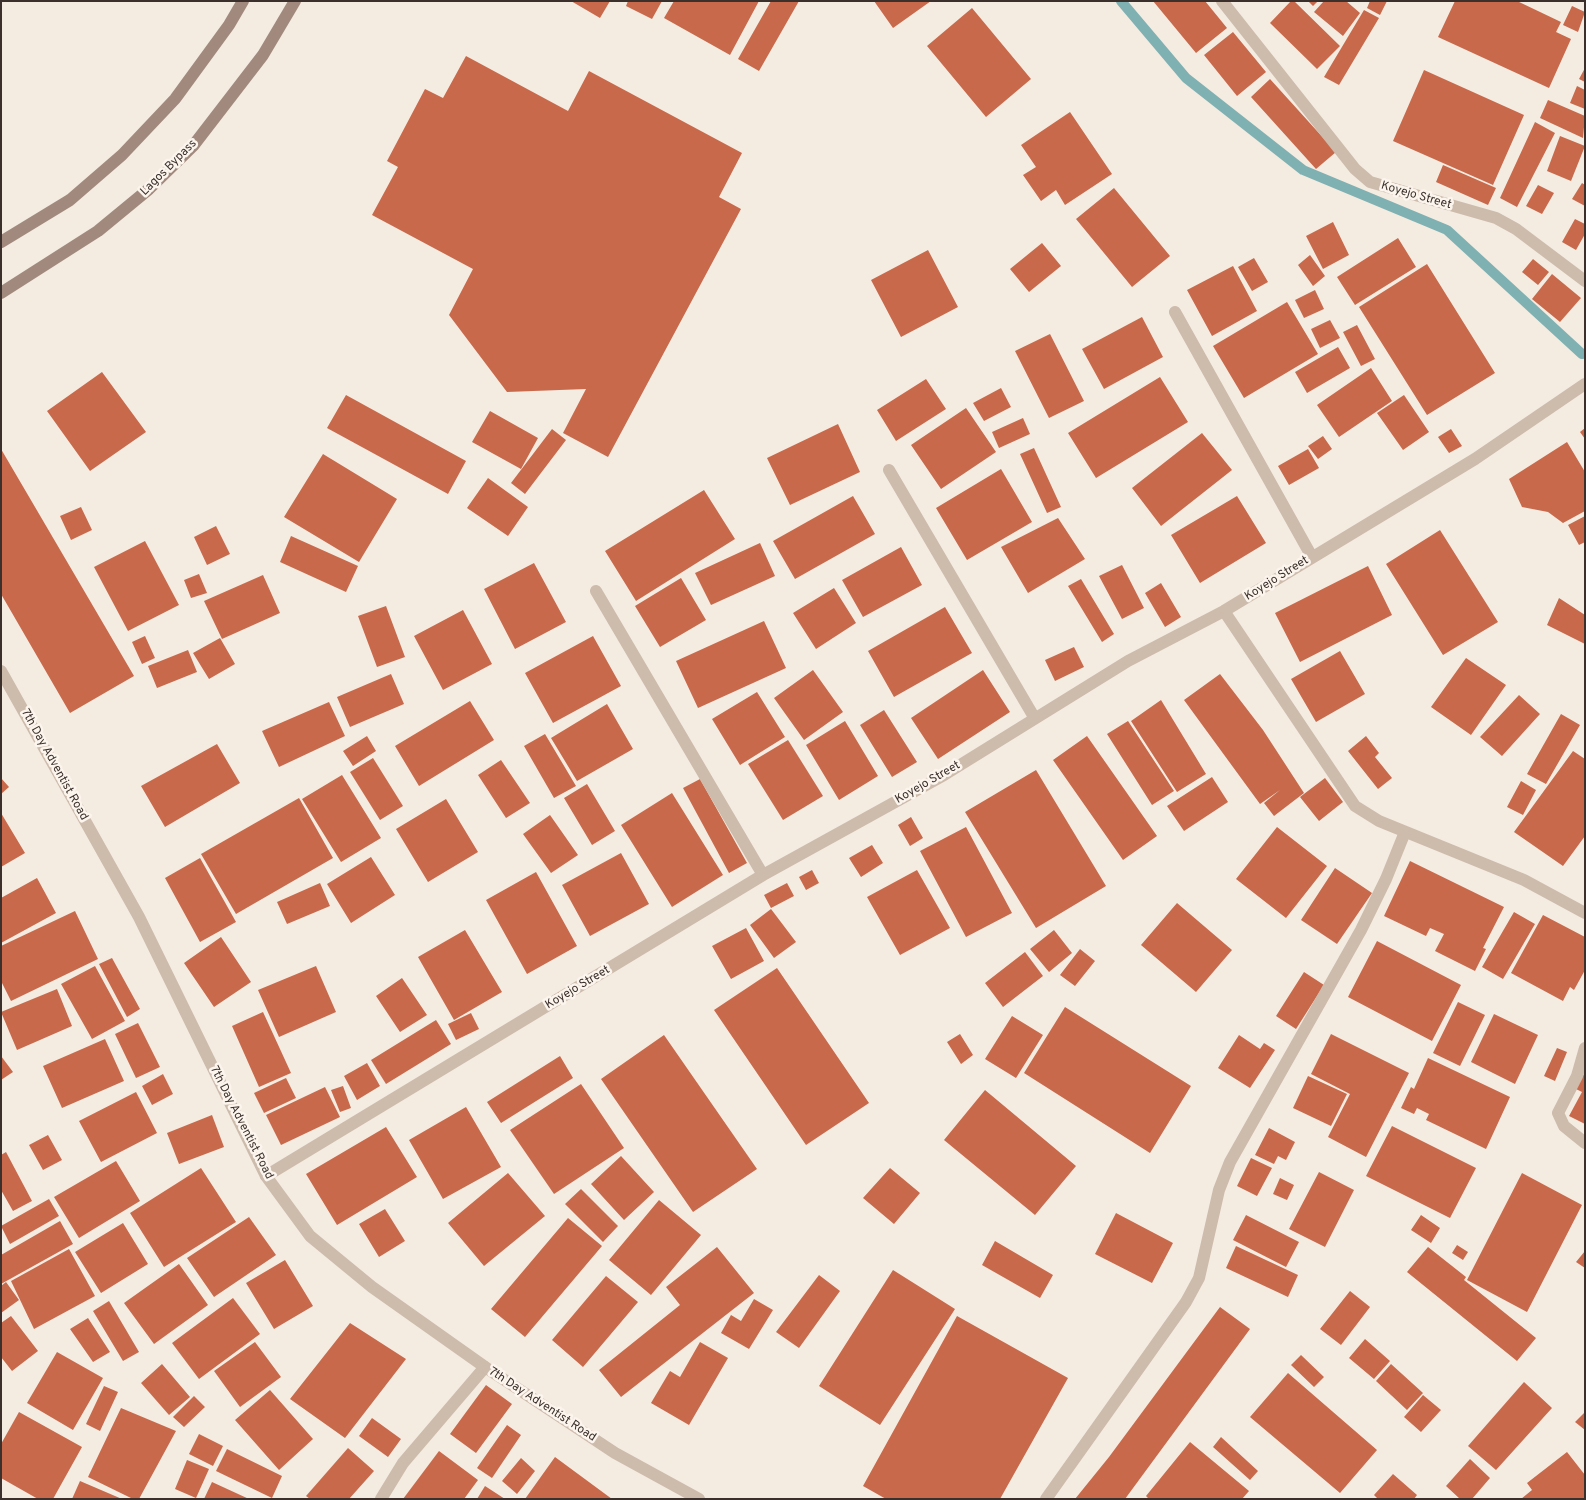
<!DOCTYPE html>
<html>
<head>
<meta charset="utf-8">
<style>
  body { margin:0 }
  #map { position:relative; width:1586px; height:1500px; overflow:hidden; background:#f4ebe1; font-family:Overpass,sans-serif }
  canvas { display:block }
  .frame { position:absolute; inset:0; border:2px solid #3b302b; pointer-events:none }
</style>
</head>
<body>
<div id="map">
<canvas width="1586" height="1500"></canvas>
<div class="frame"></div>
</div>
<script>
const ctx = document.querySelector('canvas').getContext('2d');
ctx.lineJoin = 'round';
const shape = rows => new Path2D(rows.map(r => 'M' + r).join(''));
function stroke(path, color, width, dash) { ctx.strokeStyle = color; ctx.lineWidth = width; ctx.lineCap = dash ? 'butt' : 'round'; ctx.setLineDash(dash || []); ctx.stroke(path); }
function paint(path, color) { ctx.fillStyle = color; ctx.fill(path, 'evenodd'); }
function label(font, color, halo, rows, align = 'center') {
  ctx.font = font + ' Overpass,sans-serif'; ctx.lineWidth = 5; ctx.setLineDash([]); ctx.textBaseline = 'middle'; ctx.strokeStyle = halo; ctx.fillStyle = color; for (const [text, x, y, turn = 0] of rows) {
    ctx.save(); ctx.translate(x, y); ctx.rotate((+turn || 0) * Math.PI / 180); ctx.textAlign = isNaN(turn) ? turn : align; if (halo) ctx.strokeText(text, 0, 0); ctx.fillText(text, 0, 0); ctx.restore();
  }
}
stroke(shape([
  [1121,1,1186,78,1303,170,1447,230,1582,354]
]), '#7fb0b2', 10);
paint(shape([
  [571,1,610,1,600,18],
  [628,1,662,1,652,19,626,6],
  [674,1,759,1,730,55,664,18],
  [771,1,799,1,759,71,738,59],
  [874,1,931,1,893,28],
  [1153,1,1205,1,1227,28,1196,53],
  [1291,1,1294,1,1340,46,1317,69,1270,23],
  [1308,1,1318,1,1313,6],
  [1324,1,1346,1,1360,13,1343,36,1314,12],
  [1370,1,1387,1,1380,15,1367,8],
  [1455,1,1517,1,1561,22,1556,32,1571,39,1549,88,1438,37],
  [1572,6,1585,12,1578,32,1563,25],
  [972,8,1031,79,986,117,927,46],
  [1364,10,1379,18,1339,85,1324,77],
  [1233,32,1266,72,1237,96,1204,55],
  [466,56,568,111,589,71,742,153,719,197,741,209,608,457,563,433,586,389,507,392,449,315,473,269,372,215,398,167,387,161,425,89,443,98],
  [1585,68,1585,82,1579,79],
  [1424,70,1524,115,1493,185,1393,141],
  [1270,79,1336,152,1316,169,1251,97],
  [1577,86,1585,90,1585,109,1570,103],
  [1548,100,1585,116,1583,138,1540,118],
  [1070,112,1112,174,1065,205,1056,190,1041,201,1023,175,1036,167,1021,145],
  [1535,122,1555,133,1517,207,1500,198],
  [1560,136,1585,146,1571,181,1547,171],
  [1443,165,1496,188,1488,205,1436,182],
  [1582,183,1585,185,1585,206,1572,199],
  [1538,185,1554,193,1542,214,1526,206],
  [1114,188,1170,256,1132,287,1076,219],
  [1575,219,1585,224,1585,234,1576,250,1562,242],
  [1333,222,1349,255,1323,269,1306,236],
  [1398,238,1416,267,1355,305,1337,277],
  [1042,243,1061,266,1029,292,1010,269],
  [928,250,958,307,901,337,871,280],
  [1310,255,1325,276,1313,286,1298,265],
  [1254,258,1268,282,1252,291,1238,267],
  [1533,259,1549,272,1538,285,1522,272],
  [1427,264,1495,373,1427,415,1359,307],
  [1233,266,1257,311,1212,336,1187,290],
  [1552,274,1581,298,1560,322,1532,299],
  [1315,290,1324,309,1304,318,1295,300],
  [1287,302,1318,354,1244,398,1213,346],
  [1142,317,1163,357,1104,389,1082,349],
  [1330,320,1340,338,1320,348,1311,329],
  [1357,325,1375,359,1361,366,1343,332],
  [1050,334,1084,401,1049,418,1015,351],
  [1338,347,1350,368,1307,393,1295,372],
  [1371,368,1392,401,1339,437,1317,405],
  [102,372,146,432,90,471,47,411],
  [1160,377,1188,422,1096,478,1068,433],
  [926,379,946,409,896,441,877,410],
  [1001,388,1011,407,984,421,973,403],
  [346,395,466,461,448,494,327,428],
  [1404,395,1429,432,1403,450,1377,413],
  [966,408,996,452,941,489,911,445],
  [490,411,538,438,521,469,472,442],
  [1023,418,1030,434,999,448,992,432],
  [838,424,860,472,790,505,767,458],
  [1585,428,1585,439,1580,432],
  [552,429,566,440,525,494,511,483],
  [1451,429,1462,446,1449,453,1438,437],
  [1202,433,1232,470,1161,526,1132,488],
  [1323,436,1332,449,1318,459,1308,446],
  [1567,442,1585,472,1585,511,1563,523,1548,512,1522,507,1509,479],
  [1034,448,1061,507,1047,513,1020,454],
  [1,449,134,676,70,713,1,594],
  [1308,449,1319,468,1289,485,1278,466],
  [323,454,397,499,359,562,284,517],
  [1001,469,1032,522,967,560,936,508],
  [488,478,528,507,508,536,467,508],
  [704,490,735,539,636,601,605,551],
  [853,496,875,534,795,579,773,541],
  [1237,496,1266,543,1200,583,1171,535],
  [81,507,92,530,71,540,60,516],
  [1585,516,1585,542,1579,545,1568,525],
  [1058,518,1085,559,1028,593,1001,547],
  [216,526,230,554,207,565,194,537],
  [1440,530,1498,622,1443,655,1386,564],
  [291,536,358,566,346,592,280,562],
  [145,541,179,605,128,631,94,567],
  [760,543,775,576,711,605,695,573],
  [901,547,922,585,863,617,842,580],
  [534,563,566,622,515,649,484,589],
  [1122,565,1144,608,1122,619,1099,576],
  [1368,566,1392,615,1300,662,1275,613],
  [199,574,207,593,191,598,184,580],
  [263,575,280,613,222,639,204,601],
  [681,578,706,620,660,647,635,606],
  [1081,579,1114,634,1102,642,1068,586],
  [1161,583,1181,617,1165,627,1145,593],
  [834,588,856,623,816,649,793,613],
  [1559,598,1585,615,1585,644,1547,625],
  [386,606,405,657,377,667,358,616],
  [945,607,972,653,894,697,868,651],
  [463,610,492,664,443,690,414,636],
  [764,621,786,668,698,708,676,661],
  [145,636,155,658,142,664,132,642],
  [593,636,621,686,553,723,525,673],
  [220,638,235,664,209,679,193,653],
  [1074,647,1084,667,1055,681,1045,660],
  [188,650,197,672,157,688,148,666],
  [1340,651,1365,694,1316,722,1291,679],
  [1466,658,1506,685,1471,735,1431,707],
  [813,670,843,712,804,740,774,698],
  [983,670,1010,712,938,759,911,718],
  [391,674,404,704,350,727,337,697],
  [1220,674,1263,730,1304,793,1274,816,1264,803,1280,790,1260,804,1184,700],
  [757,692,785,737,740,765,712,719],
  [1519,695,1540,714,1502,756,1480,737],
  [1161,700,1206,774,1177,792,1131,721],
  [470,701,494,740,419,786,395,746],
  [329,702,345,736,279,767,262,731],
  [607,704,633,749,577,781,551,738],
  [884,710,917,762,892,777,860,725],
  [1561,714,1580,725,1546,784,1527,774],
  [845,721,878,776,839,800,806,745],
  [1128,721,1174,791,1152,805,1107,734],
  [545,734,576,786,554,798,524,746],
  [367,736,376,751,353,766,343,751],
  [1087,736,1157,836,1123,860,1053,760],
  [1366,736,1379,753,1375,757,1392,778,1378,789,1348,751],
  [788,740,823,796,783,820,748,764],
  [217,744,240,783,165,827,141,786],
  [1573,751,1585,759,1585,836,1563,866,1514,832],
  [373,758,403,806,380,820,350,772],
  [501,760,530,803,506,818,478,775],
  [1036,770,1106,886,1036,928,965,812],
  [342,775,381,838,341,862,302,799],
  [1212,777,1228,802,1184,831,1167,806],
  [1,778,9,787,1,794],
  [1325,778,1343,802,1319,821,1300,797],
  [700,779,747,863,729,873,683,788],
  [1521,781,1536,790,1523,815,1507,807],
  [587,784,615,831,592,845,564,798],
  [672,793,723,875,672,907,621,825],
  [299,798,333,858,236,914,201,854],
  [446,799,478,852,428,882,396,829],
  [1,813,25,853,1,867],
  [550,815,578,855,551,873,523,834],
  [911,817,923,838,910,846,898,825],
  [966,827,1012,913,966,937,920,851],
  [1277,827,1327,866,1286,918,1236,879],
  [872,845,883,863,861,877,849,858],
  [621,853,649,904,590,936,562,885],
  [371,857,395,895,351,923,327,884],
  [200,858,236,922,200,942,165,878],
  [1410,861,1504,907,1483,948,1486,949,1475,971,1435,951,1444,934,1430,928,1426,936,1384,916],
  [1335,868,1372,893,1337,944,1301,920],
  [812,870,819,883,806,890,799,877],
  [917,870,950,928,900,955,867,897],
  [536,872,577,946,527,974,486,900],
  [37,878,56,913,1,943,1,898],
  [320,883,330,906,287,924,277,902],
  [787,883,794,896,771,908,764,895],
  [1177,903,1232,950,1196,992,1141,945],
  [771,909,796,942,774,958,750,925],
  [75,911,98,959,11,1001,1,981,1,946],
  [1514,912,1535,924,1503,979,1482,967],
  [1543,915,1585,937,1585,970,1574,990,1570,987,1563,1001,1511,973],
  [746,928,764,961,731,979,712,946],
  [465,930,502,992,454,1020,418,957],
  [1054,930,1072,953,1049,972,1030,949],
  [221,937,251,982,214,1007,184,963],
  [1377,941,1461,985,1432,1041,1348,997],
  [1080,949,1095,961,1075,986,1060,975],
  [1025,952,1043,976,1003,1007,985,983],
  [112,958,140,1009,127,1017,99,964],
  [95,966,125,1021,92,1039,61,984],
  [316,966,336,1012,279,1037,258,990],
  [777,968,869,1103,806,1145,714,1010],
  [1304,972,1324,985,1296,1029,1276,1016],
  [402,978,427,1015,400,1032,376,996],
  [57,989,72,1026,17,1050,1,1012],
  [1458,1002,1485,1015,1460,1066,1433,1053],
  [1065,1007,1191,1086,1150,1153,1024,1073],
  [263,1012,291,1073,259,1087,232,1026],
  [471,1013,479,1029,456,1040,448,1024],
  [1494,1014,1538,1035,1515,1084,1471,1062],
  [1012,1016,1043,1035,1016,1078,985,1059],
  [436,1020,451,1044,386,1084,371,1060],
  [138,1023,160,1067,136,1078,115,1034],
  [960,1034,973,1055,961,1064,947,1042],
  [1331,1034,1409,1073,1366,1157,1328,1137,1350,1094,1311,1074],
  [664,1035,757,1169,693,1212,601,1079],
  [1239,1035,1260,1049,1264,1043,1275,1050,1250,1088,1218,1068],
  [105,1039,124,1081,62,1108,43,1066],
  [1557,1048,1567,1052,1555,1081,1544,1076],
  [1,1056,13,1072,1,1080],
  [560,1056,573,1078,501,1123,487,1102],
  [1428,1058,1510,1097,1486,1149,1426,1120,1429,1114,1417,1108,1414,1114,1401,1108,1411,1087,1414,1089],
  [367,1063,380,1086,357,1100,344,1076],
  [1585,1072,1585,1124,1569,1116,1582,1092,1576,1089],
  [163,1074,173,1094,152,1105,142,1086],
  [1308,1076,1347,1094,1331,1126,1293,1108],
  [286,1078,296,1098,264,1113,254,1093],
  [581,1084,624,1148,554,1194,510,1130],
  [343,1086,351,1108,340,1112,331,1090],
  [325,1087,340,1117,281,1145,266,1115],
  [985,1090,1076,1166,1035,1215,944,1140],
  [136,1092,157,1133,101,1162,79,1121],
  [466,1107,501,1167,443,1199,409,1140],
  [212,1115,224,1147,179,1164,167,1133],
  [1392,1126,1476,1168,1450,1218,1366,1176],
  [386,1127,417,1177,337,1225,306,1174],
  [1269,1128,1295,1142,1286,1160,1278,1156,1274,1164,1255,1155],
  [48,1135,62,1160,43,1170,29,1145],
  [6,1152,32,1201,13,1211,1,1190,1,1155],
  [621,1156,654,1192,624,1220,591,1184],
  [1251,1158,1272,1168,1257,1196,1237,1186],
  [116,1161,140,1201,79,1238,54,1197],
  [201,1168,236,1222,164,1267,130,1213],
  [890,1168,920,1193,894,1224,863,1198],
  [1319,1172,1354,1190,1325,1247,1289,1229],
  [508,1173,545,1216,484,1266,448,1223],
  [1522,1173,1582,1205,1527,1312,1467,1280],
  [1280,1178,1294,1185,1287,1200,1273,1194],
  [581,1189,618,1226,603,1242,565,1204],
  [49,1199,59,1216,10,1244,1,1226],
  [659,1200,701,1235,651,1295,609,1260],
  [385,1209,405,1241,379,1257,359,1224],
  [1116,1213,1173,1243,1152,1283,1095,1254],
  [1246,1215,1299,1242,1286,1267,1233,1240],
  [1421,1215,1440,1228,1431,1243,1411,1230],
  [249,1217,276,1255,214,1297,187,1258],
  [568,1218,602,1246,525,1337,491,1309],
  [60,1221,73,1244,1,1284,1,1255],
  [123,1223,148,1264,101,1293,75,1252],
  [995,1241,1053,1275,1040,1298,982,1265],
  [1457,1245,1468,1252,1463,1260,1452,1253],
  [1236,1246,1298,1275,1288,1297,1226,1268],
  [717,1247,754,1293,621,1397,599,1370,680,1305,666,1287],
  [1428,1247,1466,1277,1464,1280,1536,1338,1517,1361,1407,1272],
  [69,1249,95,1296,34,1329,11,1281],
  [1585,1251,1585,1268,1576,1262],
  [285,1260,313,1306,274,1329,246,1283],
  [179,1264,208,1305,154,1344,124,1303],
  [893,1270,955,1309,880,1425,819,1386],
  [819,1275,840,1291,799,1348,776,1332],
  [606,1276,638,1302,583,1367,552,1340],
  [6,1282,19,1300,1,1313,1,1286],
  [1350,1291,1370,1307,1341,1345,1320,1329],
  [233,1298,260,1334,199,1379,172,1343],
  [754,1299,773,1310,749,1349,721,1333,731,1315,741,1321],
  [109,1301,139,1352,123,1361,93,1311],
  [1220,1307,1250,1329,1125,1499,1075,1499,1109,1457],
  [11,1316,38,1351,12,1371,1,1357,1,1323],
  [957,1316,1068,1378,1000,1499,886,1499,863,1486],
  [88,1318,110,1352,93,1362,70,1329],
  [350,1323,406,1359,345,1438,290,1399],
  [1365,1339,1390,1361,1374,1379,1349,1358],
  [255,1342,281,1377,240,1407,214,1371],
  [700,1342,728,1358,689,1425,651,1403,670,1371,680,1377],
  [57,1352,103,1378,73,1430,27,1403],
  [1301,1355,1324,1377,1314,1387,1291,1365],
  [162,1364,190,1397,169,1415,141,1383],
  [1391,1364,1423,1393,1407,1410,1376,1381],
  [1288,1373,1377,1450,1340,1493,1250,1417],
  [1524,1382,1552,1408,1496,1470,1468,1446],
  [486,1385,512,1404,476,1453,450,1434],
  [104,1386,118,1392,100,1431,86,1424],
  [270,1390,313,1439,279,1470,235,1420],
  [1423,1395,1441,1410,1421,1432,1404,1417],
  [194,1396,205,1407,184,1427,173,1417],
  [121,1408,176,1431,139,1499,133,1499,88,1477],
  [19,1412,82,1447,53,1499,38,1499,1,1478,1,1444],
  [1585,1412,1585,1430,1575,1422],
  [372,1418,401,1439,388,1457,359,1436],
  [507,1425,521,1435,492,1478,477,1468],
  [199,1434,223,1446,213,1466,189,1454],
  [1221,1437,1258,1471,1250,1480,1213,1447],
  [1190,1442,1249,1491,1242,1499,1149,1499,1146,1496],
  [348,1448,374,1471,349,1499,310,1499,306,1496],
  [227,1449,282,1476,272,1498,216,1471],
  [439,1451,478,1480,464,1499,403,1499],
  [1567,1452,1585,1475,1585,1499,1521,1499,1532,1490,1527,1483],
  [555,1457,612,1499,525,1499],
  [521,1458,535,1471,517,1494,502,1481],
  [1470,1459,1490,1478,1472,1499,1460,1499,1446,1486],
  [187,1460,209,1469,196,1498,175,1489],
  [1393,1474,1417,1495,1414,1499,1378,1499,1374,1495],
  [80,1481,122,1499,72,1499],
  [212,1482,249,1499,204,1499],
  [485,1486,505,1499,477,1499]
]), '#c8694b');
stroke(shape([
  [1222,1,1355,169,1370,182,1496,218,1516,229,1585,281],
  [1175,312,1312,557],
  [889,470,1034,717],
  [596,591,763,875],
  [1224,611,1355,806,1379,821,1524,880,1585,913],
  [1585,1048,1577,1076,1558,1113,1564,1126,1585,1143],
  [266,1176,763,875,944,775,1128,661,1224,611,1475,459,1585,384],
  [381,1499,403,1463,485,1367],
  [1046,1499,1186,1302,1199,1278,1219,1190,1230,1162,1361,930,1386,879,1405,832]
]), '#cdbbac', 12);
stroke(shape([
  [1,671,139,917,266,1176,310,1236,372,1287,485,1367,615,1453,699,1499]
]), '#cdbbac', 12);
stroke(shape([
  [1,242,70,200,122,155,175,99,229,25,243,1],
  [1,293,98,231,149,189,193,146,263,55,295,1]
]), '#a18a7d', 12);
label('12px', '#3b302b', '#fbf5ee', [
  ["Lagos Bypass",169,168,-45],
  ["Koyejo Street",1416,196,16],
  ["Koyejo Street",1277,579,-32],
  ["7th Day Adventist Road",54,765,61],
  ["Koyejo Street",928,783,-30],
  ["Koyejo Street",578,988,-31],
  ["7th Day Adventist Road",241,1123,63],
  ["7th Day Adventist Road",542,1405,33]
]);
</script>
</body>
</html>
